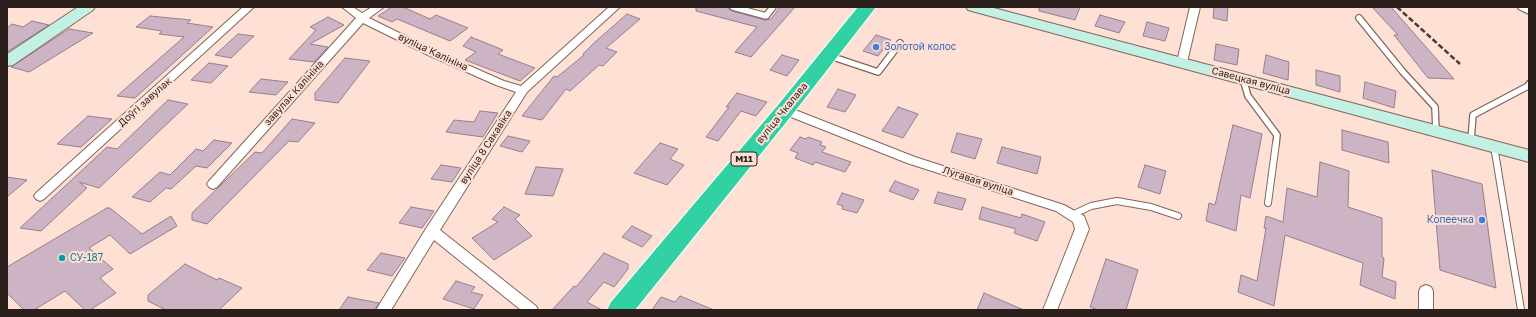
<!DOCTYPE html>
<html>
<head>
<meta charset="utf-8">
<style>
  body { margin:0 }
  #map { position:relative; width:1536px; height:317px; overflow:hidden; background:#ffe0d4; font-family:"Golos Text",sans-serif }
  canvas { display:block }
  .frame { position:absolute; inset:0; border:8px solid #2a1f1b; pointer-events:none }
</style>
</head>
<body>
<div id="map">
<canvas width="1536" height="317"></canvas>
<div class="frame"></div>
</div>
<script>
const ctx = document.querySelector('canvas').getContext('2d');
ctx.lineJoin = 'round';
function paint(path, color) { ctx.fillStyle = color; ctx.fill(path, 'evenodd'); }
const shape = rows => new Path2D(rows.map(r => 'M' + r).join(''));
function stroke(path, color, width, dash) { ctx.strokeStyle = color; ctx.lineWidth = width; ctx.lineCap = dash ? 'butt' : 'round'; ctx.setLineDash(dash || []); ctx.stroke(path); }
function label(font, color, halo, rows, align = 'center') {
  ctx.font = font + ' "Golos Text",sans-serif'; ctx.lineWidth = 4; ctx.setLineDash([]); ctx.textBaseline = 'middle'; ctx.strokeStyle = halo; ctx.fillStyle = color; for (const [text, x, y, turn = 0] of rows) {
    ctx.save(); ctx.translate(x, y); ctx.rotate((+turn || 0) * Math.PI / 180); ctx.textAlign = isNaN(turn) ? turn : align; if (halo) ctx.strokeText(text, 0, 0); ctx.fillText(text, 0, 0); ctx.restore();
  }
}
const building = shape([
  [392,7,403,7,430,19,436,15,468,28,450,41,397,19,392,22,378,16,392,7],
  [696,7,727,7,732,11,765,20,771,19,780,7,795,7,751,57,735,52,757,27,696,11,696,7],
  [1039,7,1080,7,1075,20,1039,11,1039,7],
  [1214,7,1228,7,1227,21,1213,18,1214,7],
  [1372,7,1391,7,1454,79,1428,78,1394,35,1398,35,1372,7],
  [627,14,640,19,606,48,617,52,603,66,599,65,570,91,566,89,542,120,522,116,554,76,557,77,584,55,583,54,595,42,627,14],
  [1100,15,1125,22,1119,33,1095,26,1100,15],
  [150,16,191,20,187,23,213,27,135,98,117,96,184,37,159,34,162,31,136,27,150,16],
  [328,17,344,25,310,44,328,47,314,62,289,59,316,30,310,27,328,17],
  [32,21,49,25,7,52,7,28,12,24,23,27,32,21],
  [1147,22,1169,28,1165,41,1143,36,1147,22],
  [69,29,93,33,29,72,11,67,69,29],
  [238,34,254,36,231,58,215,55,238,34],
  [876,35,891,40,878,56,863,51,876,35],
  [471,37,503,50,498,54,535,68,520,81,465,60,476,52,463,46,471,37],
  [1216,44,1239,49,1237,65,1214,60,1216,44],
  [782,55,799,60,787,76,770,70,782,55],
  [1266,55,1289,62,1288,80,1263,73,1266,55],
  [345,58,370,61,338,103,315,100,315,93,345,58],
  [209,63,228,66,211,83,191,80,209,63],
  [1316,70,1340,76,1340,92,1316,85,1316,70],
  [261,79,288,82,276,95,249,92,261,79],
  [1365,82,1396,91,1394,108,1363,98,1365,82],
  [838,89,856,95,845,112,827,107,838,89],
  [737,93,767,102,756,116,741,111,718,141,706,137,729,107,726,107,737,93],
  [168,100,188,104,99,188,79,182,87,188,41,231,20,228,107,147,117,149,168,100],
  [898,107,918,114,903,138,882,131,898,107],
  [480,111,498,113,483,137,446,132,454,120,474,122,480,111],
  [88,116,112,119,81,147,57,144,88,116],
  [292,119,315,123,298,142,289,141,207,224,192,220,192,213,255,152,262,153,292,119],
  [1233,125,1262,134,1250,198,1241,195,1236,231,1206,221,1209,203,1215,205,1233,125],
  [1342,130,1388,142,1389,163,1342,150,1342,130],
  [957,133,982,139,975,159,951,152,957,133],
  [508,136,530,141,522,152,500,146,508,136],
  [800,137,806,139,808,137,822,142,820,145,826,147,822,152,851,162,845,172,815,162,813,165,795,158,798,153,790,150,800,137],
  [214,140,232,143,207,168,196,166,171,189,166,188,150,202,132,197,160,172,170,175,196,149,203,151,214,140],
  [660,143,678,149,670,159,684,165,667,185,634,173,660,143],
  [1002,147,1041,157,1037,174,997,163,1002,147],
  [1320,162,1349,171,1348,207,1382,218,1382,257,1384,258,1382,277,1396,282,1395,299,1360,285,1363,263,1285,235,1274,306,1238,292,1241,275,1257,281,1266,228,1264,228,1266,216,1283,222,1287,188,1317,197,1320,162],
  [441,165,461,168,452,182,431,179,441,165],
  [1145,165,1166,171,1160,194,1138,187,1145,165],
  [536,167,563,169,553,196,525,194,536,167],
  [1432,170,1482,184,1496,288,1440,270,1432,170],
  [7,177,27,180,7,197,7,177],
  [895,181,919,190,913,200,889,191,895,181],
  [938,192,966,199,962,210,934,203,938,192],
  [842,193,864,200,857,213,842,209,843,206,837,204,842,193],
  [411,207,434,211,422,228,399,223,411,207],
  [504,207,520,215,515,219,532,236,494,260,472,238,498,222,492,219,504,207],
  [982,207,1021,218,1022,214,1045,222,1037,241,1014,233,1016,229,979,219,982,207],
  [107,208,110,208,142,234,171,216,177,226,130,254,110,235,89,248,113,269,100,278,116,293,90,310,85,310,65,291,34,310,24,310,7,293,7,267,107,208],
  [632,226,652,236,642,247,622,237,632,226],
  [381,253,405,258,392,276,367,270,381,253],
  [604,253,628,264,628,269,614,287,604,282,587,302,602,310,552,310,574,286,576,287,604,253],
  [1106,259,1138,270,1126,310,1098,310,1090,307,1106,259],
  [185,264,217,280,219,278,242,288,219,310,166,310,148,301,148,295,185,264],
  [456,281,475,287,471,292,483,295,474,309,443,299,456,281],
  [984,293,1024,310,977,310,984,293],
  [680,296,714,310,652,310,661,297,675,302,680,296],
  [348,297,379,303,375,310,339,310,348,297]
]);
paint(building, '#cdb4c5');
stroke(building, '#967e8f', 1);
const laneFar1 = shape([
  [733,7,766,16,773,7],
  [1521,7,1529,11],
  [1359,18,1403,72,1435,107,1436,131],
  [830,56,878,72,900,43],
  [1243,79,1248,96,1277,135,1276,144],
  [1471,140,1473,115,1528,86,1529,84]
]);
const lane = shape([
  [1494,146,1521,310],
  [1268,203,1276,143],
  [1072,215,1091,206,1117,201,1151,207,1178,216]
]);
const street = shape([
  [243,7,254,7,44,199,40,201,36,199,34,196,36,193,243,7],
  [342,7,353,7,362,13,372,7,384,7,369,18,436,51,504,81,521,86,609,7,620,7,527,92,440,230,536,306,538,310,521,310,434,240,391,310,376,310,427,227,516,92,496,85,428,55,363,23,217,187,213,189,209,187,207,184,209,181,356,18,342,7],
  [1190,7,1200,7,1187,62,1182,65,1177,62,1190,7],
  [785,106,915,157,1064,205,1084,216,1089,229,1057,310,1043,310,1075,229,1073,222,1056,211,907,163,781,113,779,110,781,107,785,106],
  [1426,285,1431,287,1433,291,1433,310,1419,310,1419,291,1421,287,1426,285]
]);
const secondary = shape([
  [78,7,95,7,93,10,13,65,7,66,7,54,78,7],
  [966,7,990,7,1529,150,1529,162,968,10,966,7]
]);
const highway = shape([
  [858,7,876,7,792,115,635,310,607,310,611,302,778,105,858,7]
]);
stroke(laneFar1, '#80665b', 8);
stroke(lane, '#80665b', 8);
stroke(street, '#80665b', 2);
stroke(secondary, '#80665b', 2);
stroke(highway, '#fff', 2);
stroke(laneFar1, '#fff', 5.5);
stroke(lane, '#fff', 6);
paint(street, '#fff');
paint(secondary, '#c2f1e3');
paint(highway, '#32d1a3');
stroke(shape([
  [1397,7,1460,64]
]), '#483a35', 2.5, [5.5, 2.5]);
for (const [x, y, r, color] of [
  [876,47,4,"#3f7fe0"],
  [1482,220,4,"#3f7fe0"],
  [62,258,4,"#0f9aa8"]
]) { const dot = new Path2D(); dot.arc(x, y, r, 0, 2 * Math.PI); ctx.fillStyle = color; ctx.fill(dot); stroke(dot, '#ffe0d4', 1.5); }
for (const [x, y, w] of [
  [744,159,26]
]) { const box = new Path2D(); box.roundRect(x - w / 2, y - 7, w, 14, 3); ctx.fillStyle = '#ffe0d4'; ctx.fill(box); stroke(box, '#2a1f1b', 1); }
label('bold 9px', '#2a1f1b', null, [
  ["М11",744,159]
]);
label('10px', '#366cbe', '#ffe0d4', [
  ["Золотой колос",884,47],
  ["Копеечка",1474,220,"right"]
], 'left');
label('10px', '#2a1f1b', '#ffe0d4', [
  ["вуліца Калініна",433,52,25],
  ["Савецкая вуліца",1251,81,15],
  ["завулак Калініна",294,93,-48],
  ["Доўгі завулак",145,102,-42],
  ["вуліца Чкалава",782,113,-51],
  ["вуліца 8 Сакавіка",486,147,-57],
  ["Лугавая вуліца",978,181,18]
]);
label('10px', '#0d838f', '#ffe0d4', [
  ["СУ-187",70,258]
], 'left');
</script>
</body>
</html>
